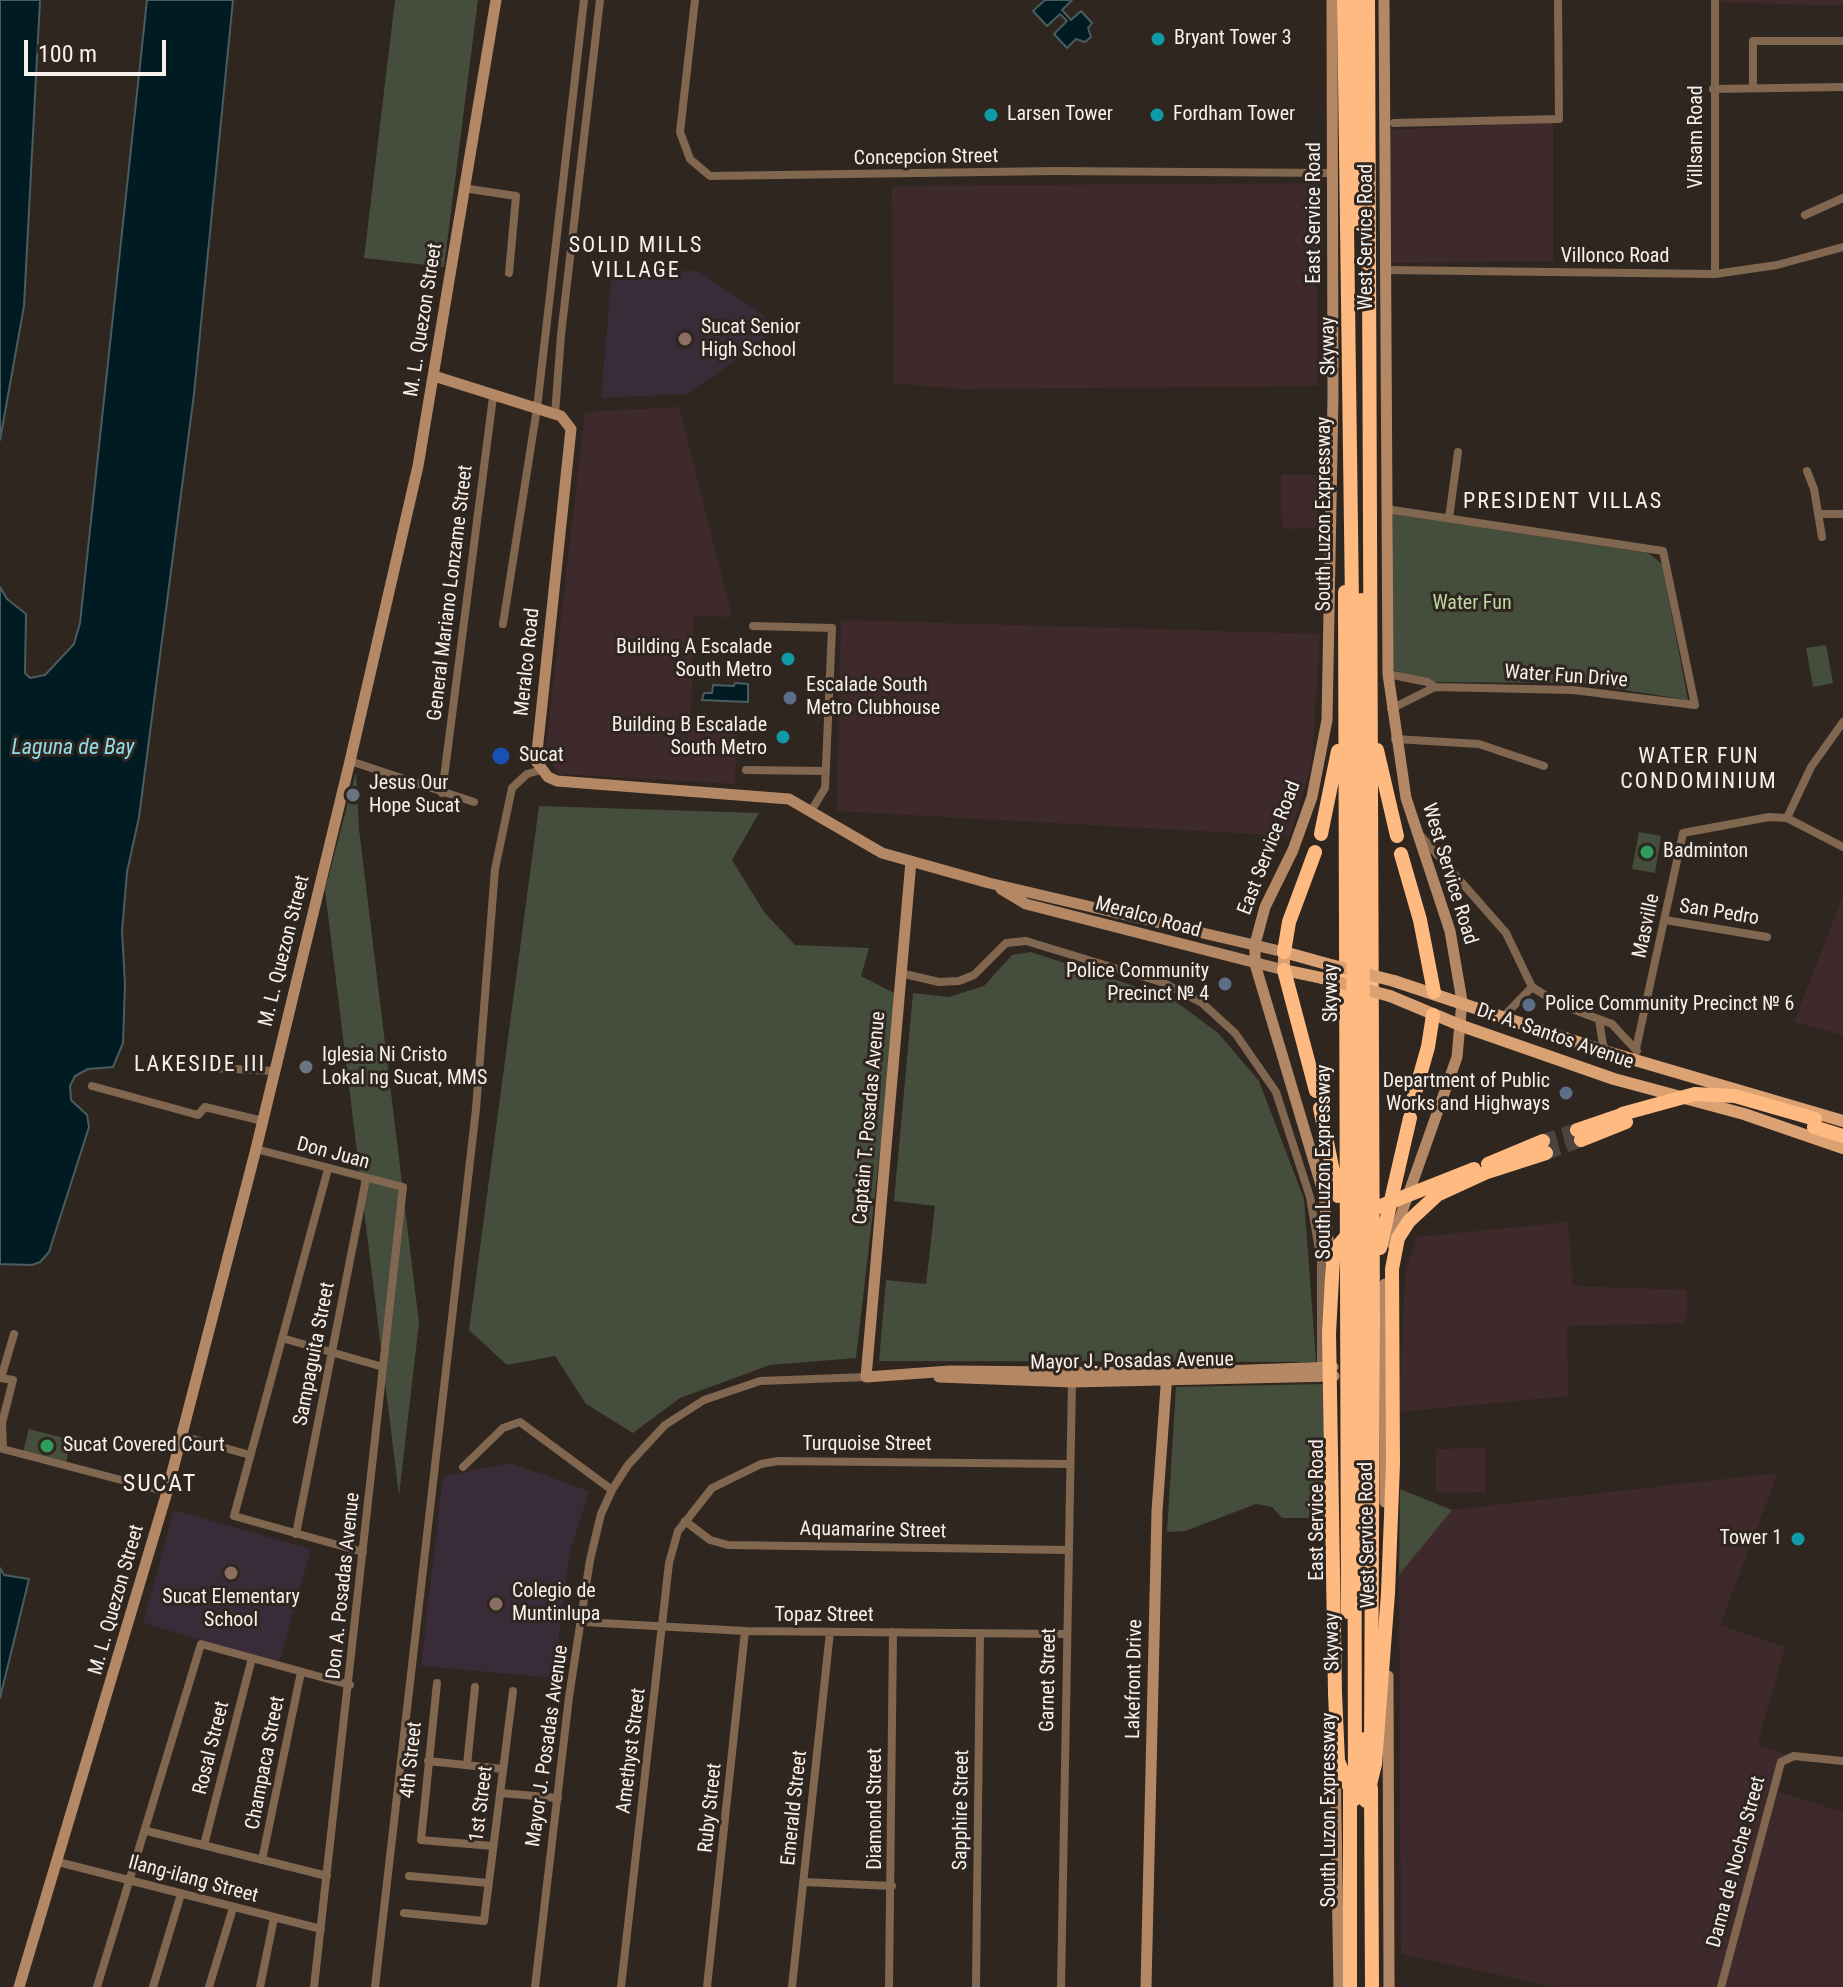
<!DOCTYPE html>
<html>
<head>
<meta charset="utf-8">
<style>
  body { margin:0 }
  #map { position:relative; width:1843px; height:1987px; overflow:hidden; background:#302620; font-family:"Roboto Condensed",sans-serif }
  canvas { display:block }
  .scale { position:absolute; left:24px; top:40px; width:142px; height:36px; box-sizing:border-box; border:4px solid #f7f0ec; border-top:0; padding-left:10px; font-size:24px; line-height:28px; white-space:nowrap; color:#f7f0ec; -webkit-text-stroke:6px #302620; paint-order:stroke }
</style>
</head>
<body>
<div id="map">
<canvas width="1843" height="1987"></canvas>
<div class="scale">100 m</div>
</div>
<script>
const ctx = document.querySelector('canvas').getContext('2d');
ctx.lineJoin = 'round';
function paint(path, color) { ctx.fillStyle = color; ctx.fill(path, 'evenodd'); }
const shape = rows => new Path2D(rows.map(r => 'M' + r).join(''));
function stroke(path, color, width, dash) { ctx.strokeStyle = color; ctx.lineWidth = width; ctx.lineCap = dash ? 'butt' : 'round'; ctx.setLineDash(dash || []); ctx.stroke(path); }
function label(font, color, halo, rows, align = 'center') {
  ctx.font = font + ' "Roboto Condensed",sans-serif'; ctx.lineWidth = 6; ctx.setLineDash([]); ctx.textBaseline = 'middle'; ctx.strokeStyle = halo; ctx.fillStyle = color; for (const [text, x, y, turn = 0] of rows) {
    ctx.save(); ctx.translate(x, y); ctx.rotate((+turn || 0) * Math.PI / 180); ctx.textAlign = isNaN(turn) ? turn : align; if (halo) ctx.strokeText(text, 0, 0); ctx.fillText(text, 0, 0); ctx.restore();
  }
}
paint(shape([
  [1719,0,1843,0,1843,6,1719,2],
  [1553,122,1553,261,1389,263,1389,130],
  [1318,183,1318,386,962,389,893,383,892,186],
  [679,407,732,617,694,616,691,718,737,719,735,784,560,774,545,756,585,412],
  [1281,475,1317,475,1318,528,1282,529],
  [841,620,1320,634,1312,762,1290,836,837,811],
  [1843,896,1843,1035,1794,1022],
  [1568,1222,1573,1286,1687,1290,1686,1323,1567,1326,1568,1396,1399,1412,1405,1275,1417,1237],
  [1486,1448,1486,1492,1436,1493,1436,1449],
  [1778,1473,1720,1625,1785,1647,1757,1745,1788,1755,1779,1792,1843,1812,1843,1987,1555,1987,1401,1954,1399,1575,1452,1510]
]), '#3e2a2c');
paint(shape([
  [698,271,762,314,774,328,752,349,687,394,601,398,612,272],
  [510,1463,589,1491,570,1553,553,1678,421,1666,443,1476],
  [174,1510,311,1549,279,1663,143,1623]
]), '#392b37');
paint(shape([
  [395,0,478,0,444,267,364,258],
  [1393,514,1648,553,1662,564,1688,700,1580,683,1428,682,1391,669],
  [1826,645,1833,683,1813,687,1806,648],
  [356,772,359,829,419,1323,399,1496,325,890],
  [539,806,759,813,732,860,764,912,795,945,869,948,861,976,898,995,856,1358,770,1365,680,1398,633,1433,586,1404,555,1356,507,1365,469,1330],
  [1639,832,1661,836,1655,873,1632,869],
  [1031,952,1171,998,1218,1033,1259,1081,1304,1199,1316,1362,879,1361,886,1280,926,1284,935,1206,894,1201,913,993,949,997,984,986,1012,955],
  [1326,1384,1326,1518,1282,1518,1272,1507,1256,1504,1185,1531,1167,1532,1176,1387],
  [29,1429,71,1440,66,1463,23,1452],
  [1400,1489,1452,1510,1399,1575,1399,1574]
]), '#454d3c');
const water = shape([
  [0,0,40,0,24,306,0,440,0,0],
  [147,0,233,0,194,394,139,817,127,872,122,931,125,984,123,1043,113,1067,88,1069,75,1076,70,1086,71,1100,87,1115,89,1127,49,1252,40,1262,32,1265,0,1264,0,587,7,599,26,614,25,673,30,678,45,675,74,644,80,623,147,0],
  [1045,0,1072,0,1062,10,1071,20,1081,11,1092,23,1088,28,1091,37,1085,42,1076,39,1067,48,1054,34,1067,21,1060,14,1047,26,1033,11,1045,0],
  [735,683,748,684,748,702,702,700,704,693,712,693,713,685,734,686,735,683],
  [0,1568,4,1575,29,1579,0,1698,0,1568]
]);
paint(water, '#001c22');
stroke(water, '#4a5c5f', 2);
stroke(shape([
  [1543,1141,1577,1130],
  [1546,1153,1581,1140]
]), '#4e443f', 14, [14, 7]);
stroke(shape([
  [695,0,680,132,690,159,710,176,1054,171,1333,173],
  [1753,88,1753,41,1843,41],
  [1713,89,1843,87],
  [1394,123,1559,119,1558,1],
  [463,188,516,196,509,273],
  [1805,215,1843,198],
  [1385,270,1715,274,1777,265,1843,247],
  [1715,274,1715,0],
  [555,414,561,335,600,0],
  [1807,471,1814,489,1822,537],
  [1386,509,1663,551,1695,705,1573,690,1435,687,1391,709],
  [1820,514,1843,514],
  [1449,518,1458,452],
  [503,624,537,408,584,0],
  [753,626,832,628,825,788,811,811],
  [1388,674,1427,682,1435,687],
  [1395,739,1479,744,1544,766],
  [350,761,474,802],
  [746,770,826,771],
  [442,793,493,397],
  [1787,818,1811,767,1843,722],
  [1421,836,1506,933,1532,987,1561,1005,1612,1024,1637,1051],
  [1665,920,1767,937],
  [900,973,939,982,959,981,974,975,1006,943,1026,941,1164,983,1202,1003,1235,1033,1276,1092,1310,1197,1321,1262,1321,1371],
  [1503,1017,1532,987],
  [1599,1020,1604,1051],
  [1636,1049,1683,833,1769,817,1787,818,1843,847],
  [211,1068,275,1071],
  [92,1086,198,1115,205,1107,263,1121],
  [256,1149,403,1187,314,1987],
  [328,1169,234,1516,363,1552],
  [282,1338,383,1367],
  [0,1378,13,1380,2,1423,3,1449,167,1492],
  [1,1378,14,1334],
  [182,1436,250,1455],
  [463,1467,503,1428,520,1422,612,1490],
  [685,1521,710,1540,728,1545,1067,1550],
  [296,1534,366,1179],
  [583,1622,745,1631,1065,1634],
  [437,1683,421,1840,493,1846],
  [428,1761,503,1769],
  [467,1765,475,1687],
  [500,1793,558,1798],
  [147,1831,327,1876],
  [204,1845,252,1658],
  [262,1860,301,1672],
  [58,1862,321,1929],
  [409,1876,489,1883],
  [803,1882,892,1886],
  [404,1913,484,1921,513,1691],
  [97,1987,201,1644,350,1685],
  [153,1987,181,1894],
  [209,1987,233,1908],
  [260,1987,274,1918],
  [375,1987,476,1109,495,869,512,788,527,774,541,770],
  [535,1987,569,1697,590,1560,601,1514,612,1490,628,1465,665,1425,704,1400,760,1381,866,1377],
  [621,1987,669,1563,678,1531,712,1488,761,1464,778,1461,1069,1464],
  [707,1987,745,1631],
  [792,1987,830,1632],
  [889,1987,893,1632],
  [976,1987,980,1633],
  [1061,1987,1072,1380],
  [1721,1987,1781,1762,1794,1756,1843,1761]
]), '#816650', 8);
stroke(shape([
  [1384,0,1388,674,1406,798,1450,931,1462,1001,1457,1057,1391,1243],
  [434,376,561,416,571,429,537,752,536,761,548,777,557,781,789,799,882,853,989,883,1284,952],
  [911,861,866,1377,950,1371,1167,1373,1333,1367],
  [1001,889,1026,904,1284,970],
  [1330,1260,1324,1195,1255,964,1255,944,1265,907,1293,850,1312,797,1327,720,1333,397,1332,0],
  [939,1377,1072,1382,1334,1376],
  [1385,1502,1385,1284],
  [1388,1676,1389,1987],
  [1335,1757,1339,1987],
  [19,1987,167,1492,256,1149,350,761,418,466,496,0],
  [1146,1987,1157,1511,1167,1373]
]), '#b48864', 11);
stroke(shape([
  [1322,978,1284,970,1284,952,1327,964],
  [1394,981,1604,1051,1843,1121],
  [1390,996,1462,1026,1614,1079,1744,1114,1843,1148]
]), '#daa273', 12);
stroke(shape([
  [1368,0,1373,1320,1371,1748],
  [1345,592,1348,1612],
  [1377,750,1397,836],
  [1321,834,1338,751],
  [1401,854,1420,920,1434,992],
  [1284,952,1289,922,1315,852],
  [1284,970,1316,1091],
  [1413,1100,1428,1047,1433,1015],
  [1320,1108,1338,1196],
  [1814,1127,1843,1136],
  [1577,1130,1618,1116],
  [1581,1140,1626,1122],
  [1488,1164,1543,1141],
  [1380,1248,1410,1118],
  [1388,1593,1393,1464,1392,1269,1398,1238,1409,1221,1437,1195,1487,1172,1546,1153],
  [1365,1739,1366,1791],
  [1350,1784,1350,1987],
  [1371,1788,1372,1987]
]), '#feba81', 14);
stroke(shape([
  [1327,964,1394,981],
  [1322,978,1390,996]
]), '#daa273', 12);
stroke(shape([
  [1344,0,1353,678,1355,1799],
  [1356,0,1357,223],
  [1362,600,1364,1595],
  [1622,1114,1695,1094,1735,1096,1815,1119],
  [1352,1793,1338,1761,1335,1693,1329,1333,1333,1259,1338,1246,1368,1211,1474,1169],
  [1366,1801,1375,1764,1388,1593]
]), '#feba81', 14);
for (const [x, y, r, color] of [
  [1158,39,8,"#0f9aa8"],
  [991,115,8,"#0f9aa8"],
  [1157,115,8,"#0f9aa8"],
  [685,339,8,"#8d6e63"],
  [788,659,8,"#0f9aa8"],
  [790,698,8,"#5c6f8a"],
  [783,737,8,"#0f9aa8"],
  [501,756,10,"#1a4fb4"],
  [353,795,8,"#6b7280"],
  [1647,852,8,"#2e9e5b"],
  [1225,984,8,"#5c6f8a"],
  [1529,1005,8,"#5c6f8a"],
  [306,1067,8,"#6b7280"],
  [1566,1093,8,"#5c6f8a"],
  [47,1446,8,"#2e9e5b"],
  [1798,1539,8,"#0f9aa8"],
  [231,1573,8,"#8d6e63"],
  [496,1604,8,"#8d6e63"]
]) { const dot = new Path2D(); dot.arc(x, y, r, 0, 2 * Math.PI); ctx.fillStyle = color; ctx.fill(dot); stroke(dot, '#302620', 3); }
label('20px', '#f7f0ec', '#302620', [
  ["Bryant Tower 3",1174,39],
  ["Larsen Tower",1007,115],
  ["Fordham Tower",1173,115],
  ["Sucat Senior",701,328],
  ["High School",701,351],
  ["Building A Escalade",772,648,"right"],
  ["South Metro",772,671,"right"],
  ["Escalade South",806,686],
  ["Metro Clubhouse",806,709],
  ["Building B Escalade",767,726,"right"],
  ["South Metro",767,749,"right"],
  ["Sucat",519,756],
  ["Jesus Our",369,784],
  ["Hope Sucat",369,807],
  ["Badminton",1663,852],
  ["Police Community",1209,972,"right"],
  ["Precinct № 4",1209,995,"right"],
  ["Police Community Precinct № 6",1545,1005],
  ["Iglesia Ni Cristo",322,1056],
  ["Lokal ng Sucat, MMS",322,1079],
  ["Department of Public",1550,1082,"right"],
  ["Works and Highways",1550,1105,"right"],
  ["Sucat Covered Court",63,1446],
  ["Tower 1",1782,1539,"right"],
  ["Colegio de",512,1592],
  ["Muntinlupa",512,1615],
  ["Sucat Elementary",231,1598,"center"],
  ["School",231,1621,"center"]
], 'left');
label('20px', '#f7f0ec', '#302620', [
  ["Villsam Road",1697,137,-90],
  ["Concepcion Street",926,158,-1],
  ["East Service Road",1315,213,-90],
  ["West Service Road",1367,237,-90],
  ["Villonco Road",1615,257],
  ["M. L. Quezon Street",424,320,-81],
  ["Skyway",1329,346,-91],
  ["South Luzon Expressway",1325,514,-90],
  ["General Mariano Lonzame Street",451,593,-83],
  ["Meralco Road",528,662,-84],
  ["Water Fun Drive",1566,677,4],
  ["East Service Road",1270,848,-69],
  ["West Service Road",1449,874,73],
  ["San Pedro",1719,913,9],
  ["Meralco Road",1148,918,15],
  ["Masville",1647,926,-78],
  ["M. L. Quezon Street",285,951,-76],
  ["Skyway",1332,993,-90],
  ["Dr. A. Santos Avenue",1555,1037,19],
  ["Captain T. Posadas Avenue",870,1118,-85],
  ["Don Juan",333,1154,15],
  ["South Luzon Expressway",1325,1162,-90],
  ["Sampaguita Street",315,1354,-79],
  ["Mayor J. Posadas Avenue",1132,1362,-1],
  ["Turquoise Street",867,1445],
  ["East Service Road",1318,1510,-90],
  ["Aquamarine Street",873,1531,1],
  ["West Service Road",1368,1535,-91],
  ["Don A. Posadas Avenue",344,1586,-84],
  ["M. L. Quezon Street",117,1600,-74],
  ["Topaz Street",824,1616],
  ["Skyway",1333,1642,-91],
  ["Lakefront Drive",1135,1679,-89],
  ["Garnet Street",1049,1680,-89],
  ["Mayor J. Posadas Avenue",548,1746,-82],
  ["Rosal Street",212,1748,-76],
  ["Amethyst Street",632,1751,-83],
  ["4th Street",412,1760,-84],
  ["Champaca Street",266,1763,-79],
  ["1st Street",482,1804,-83],
  ["Ruby Street",711,1808,-84],
  ["Emerald Street",795,1808,-84],
  ["Diamond Street",876,1809,-90],
  ["Sapphire Street",962,1810,-89],
  ["South Luzon Expressway",1330,1810,-90],
  ["Dama de Noche Street",1737,1862,-75],
  ["Ilang-ilang Street",193,1880,15]
]);
label('20px', '#bed8a2', '#302620', [
  ["Water Fun",1472,604]
]);
ctx.letterSpacing = '2px';
label('22px', '#f7f0ec', '#302620', [
  ["SOLID MILLS",636,246],
  ["VILLAGE",636,271],
  ["PRESIDENT VILLAS",1563,502],
  ["WATER FUN",1699,757],
  ["CONDOMINIUM",1699,782],
  ["LAKESIDE III",200,1065]
]);
ctx.letterSpacing = '0px';
label('italic 22px', '#91dcec', '#302620', [
  ["Laguna de Bay",73,748]
]);
ctx.letterSpacing = '2px';
label('24px', '#f7f0ec', '#302620', [
  ["SUCAT",160,1485]
]);
ctx.letterSpacing = '0px';
</script>
</body>
</html>
